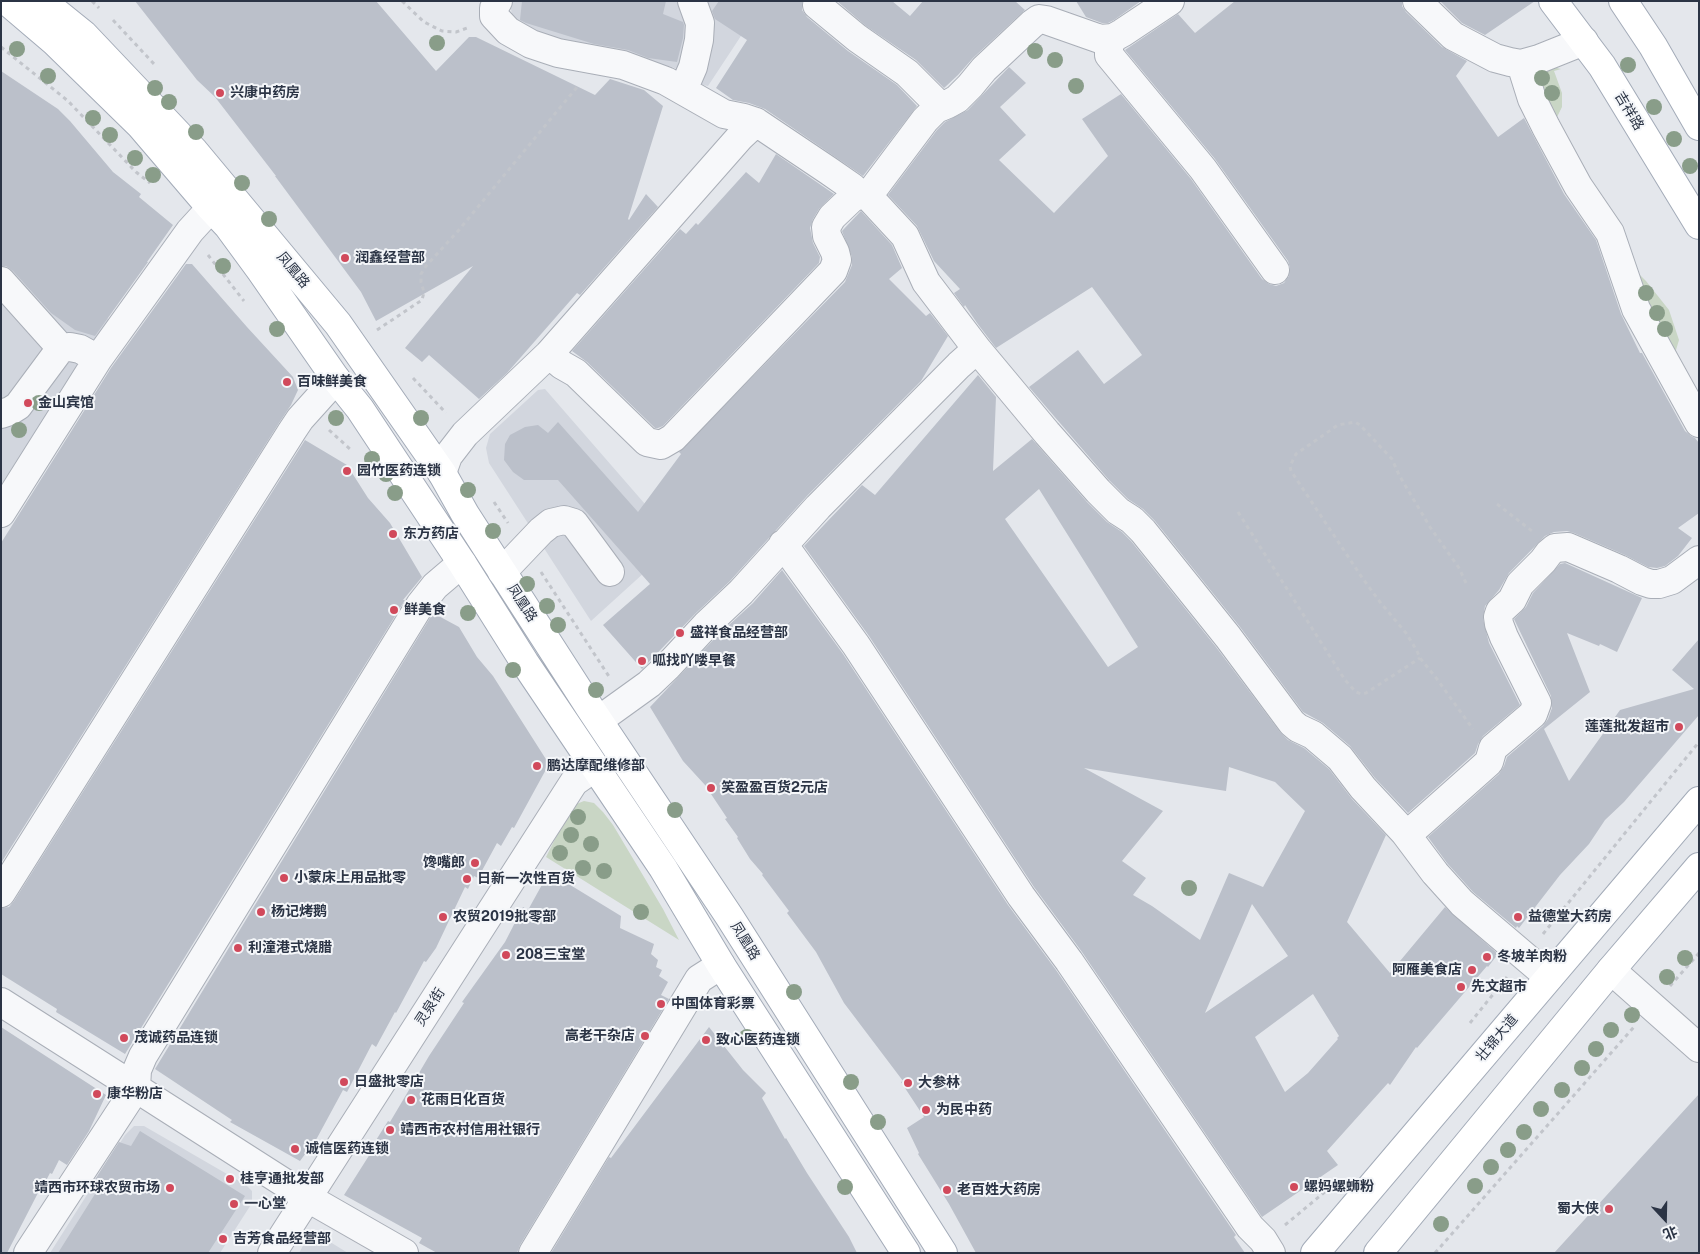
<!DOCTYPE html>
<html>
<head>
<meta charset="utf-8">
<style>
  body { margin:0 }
  #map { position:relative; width:1700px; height:1254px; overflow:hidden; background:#e4e7ec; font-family:"Public Sans","Noto Sans SC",sans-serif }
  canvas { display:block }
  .frame { position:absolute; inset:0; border:2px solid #2b3445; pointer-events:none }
  .north { position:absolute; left:1640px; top:1194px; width:50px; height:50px; -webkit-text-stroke:4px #f4f6f9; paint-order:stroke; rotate:159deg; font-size:14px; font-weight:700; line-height:20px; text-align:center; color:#2b3445 }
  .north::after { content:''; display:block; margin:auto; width:18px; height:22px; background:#2b3445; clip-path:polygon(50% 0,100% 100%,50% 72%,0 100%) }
</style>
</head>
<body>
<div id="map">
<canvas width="1700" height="1254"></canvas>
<div class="frame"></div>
<div class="north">北</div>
</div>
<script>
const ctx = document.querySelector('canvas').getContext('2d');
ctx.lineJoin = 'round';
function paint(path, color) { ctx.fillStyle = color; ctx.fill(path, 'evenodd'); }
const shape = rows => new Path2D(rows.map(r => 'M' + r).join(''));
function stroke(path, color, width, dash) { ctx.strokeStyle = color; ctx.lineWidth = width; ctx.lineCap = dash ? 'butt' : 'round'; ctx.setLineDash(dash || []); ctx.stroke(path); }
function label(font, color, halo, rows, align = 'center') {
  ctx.font = font + ' "Public Sans","Noto Sans SC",sans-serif'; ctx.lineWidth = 4; ctx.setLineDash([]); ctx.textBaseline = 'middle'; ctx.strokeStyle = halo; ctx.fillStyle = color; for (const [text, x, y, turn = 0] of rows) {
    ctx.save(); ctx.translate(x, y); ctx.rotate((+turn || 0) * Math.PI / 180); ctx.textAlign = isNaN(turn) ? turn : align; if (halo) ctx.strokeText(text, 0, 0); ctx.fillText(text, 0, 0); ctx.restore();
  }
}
paint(shape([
  [510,1,764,1,708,86,699,84,679,70,672,67,663,65,650,65,518,26,512,16],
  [1,228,101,314,110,320,1,485],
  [545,389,678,542,591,621,489,463,486,448,490,434,538,390],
  [134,1126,144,1126,246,1185,252,1191,252,1203,220,1253,50,1253,125,1135],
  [322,1237,348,1253,299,1253,304,1244,310,1238]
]), '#d2d6de');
paint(shape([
  [1553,67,1561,69,1554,71,1562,93,1562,107,1555,121,1534,72],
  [1637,272,1646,281,1669,310,1679,340,1676,350,1678,362,1661,338],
  [584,801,594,803,603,812,613,825,663,909,679,940,546,857,567,815,574,805]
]), '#c9d6c5');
paint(shape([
  [135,1,376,1,436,71,469,37,476,37,595,95,610,79,644,90,663,106,628,219,629,220,646,194,658,207,580,295,577,293,507,373,479,399,429,355,422,362,405,348,473,266,376,321,361,292,275,176,276,176,215,97,197,80],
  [522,1,666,1,663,14,683,22,684,25,683,38,677,62,648,58,628,50,594,44,526,23,520,20],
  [719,1,802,1,802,10,807,17,848,51,897,85,917,106,863,176,765,109,749,103,733,100,716,88,747,40,715,19,712,11],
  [837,1,892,1,910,16,923,1,1015,1,1025,10,973,58,958,75,944,88,916,60,866,26],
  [1076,1,1141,1,1114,20,1108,23,1102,23,1086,17],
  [1235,1,1402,1,1402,6,1406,12,1442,47,1467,61,1456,76,1498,137,1524,118,1564,194,1596,240,1621,314,1640,353,1642,353,1685,431,1691,436,1695,438,1699,443,1699,513,1678,528,1692,538,1678,556,1665,566,1657,568,1648,567,1625,555,1574,533,1567,531,1554,532,1545,536,1509,573,1499,590,1485,606,1483,619,1489,643,1520,705,1483,736,1478,744,1475,753,1408,813,1375,778,1350,746,1323,723,1303,712,1240,627,1155,521,1143,509,1128,499,1109,480,1029,387,1078,350,1104,384,1142,355,1092,287,996,348,977,323,965,305,964,307,954,293,960,289,934,261,917,226,888,195,937,130,945,122,968,110,1009,67,1026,83,1000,107,1026,135,999,160,1054,213,1108,156,1082,119,1121,94,1191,179,1262,279,1269,284,1276,286,1284,283,1289,276,1290,268,1288,261,1215,159,1125,50,1178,14,1195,33],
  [1440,1,1535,1,1485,35,1462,23],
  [1,71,58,109,70,121,113,172,141,194,139,197,173,225,147,262,148,262,95,336,75,330,51,313,13,271,6,266,1,266],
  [776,154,834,194,819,209,813,219,810,228,813,243,820,257,819,263,663,426,658,428,655,428,587,362,572,351,680,229,686,234,696,223,698,225,746,172,759,183],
  [861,211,892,245,902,268,889,279,926,316,930,313,948,336,921,381,807,496,730,581,695,614,642,669,603,625,650,584,558,480,524,480,513,472,504,460,505,444,510,435,525,427,538,425,548,433,558,422,638,512,681,454,679,452,845,282,852,265,852,257,842,231],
  [186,264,192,264,247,327,293,377,298,390,291,405,279,423,1,863,1,543,111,368],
  [978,375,996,397,993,471,1032,439,1087,502,1107,522,1122,532,1131,541,1216,647,1280,732,1288,740,1304,748,1329,769,1352,799,1386,835,1347,922,1390,973,1445,907,1498,954,1488,967,1487,966,1417,1048,1416,1047,1390,1085,1388,1083,1327,1151,1338,1165,1262,1217,1082,952,1034,887,869,636,804,546,862,485,875,495],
  [1039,489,1138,647,1108,667,1005,519],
  [1229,767,1275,782,1305,811,1263,887,1229,873,1200,940,1152,906,1133,895,1146,878,1122,861,1163,811,1084,768,1226,791],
  [1252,904,1288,956,1205,1013],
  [1313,994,1339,1036,1337,1038,1338,1039,1308,1073,1285,1092,1255,1037],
  [305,440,347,465,368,498,390,523,422,577,403,600,405,600,125,1054,56,1012,57,1009,1,974,1,908,9,907,14,901],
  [1565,563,1642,598,1617,652,1600,644,1599,646,1567,633,1590,692,1544,729,1569,781,1620,710,1694,689,1672,670,1699,639,1699,715,1624,802,1605,820,1589,844,1560,875,1519,928,1517,926,1516,928,1473,892,1447,863,1428,837,1499,774,1504,766,1507,757,1543,726,1548,719,1552,708,1551,696,1514,619,1526,607,1533,593,1560,564],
  [782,570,843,654,1008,905,1056,970,1236,1235,1234,1237,1245,1253,976,1253,949,1204,918,1154,919,1153,907,1128,924,1117,901,1082,903,1081,844,1003,816,952,787,913,789,911,762,875,763,874,750,859,737,838,738,837,725,819,727,818,705,785,683,761,650,707,717,636,753,603],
  [433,613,459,627,477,657,493,676,549,764,514,828,512,827,501,846,497,843,478,878,474,876,468,889,465,887,436,948,426,962,424,961,396,1013,395,1012,376,1047,372,1044,347,1092,343,1090,317,1138,300,1161,230,1122,232,1120,155,1069],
  [549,872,621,916,620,928,654,944,651,954,658,960,656,967,662,970,659,976,668,982,661,995,669,999,520,1245,517,1253,437,1253,419,1243,422,1238,344,1195,370,1154,368,1153,388,1121,390,1122,429,1056,464,1003,462,1002,505,942,523,907,528,910],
  [1,1027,106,1095,89,1131,67,1165,59,1160,52,1174,50,1173,40,1192,39,1191,7,1253,1,1253],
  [709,1027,743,1070,766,1093,762,1098,785,1139,786,1138,807,1173,849,1237,857,1253,551,1253,609,1157,611,1158],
  [1699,1094,1699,1253,1554,1253],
  [140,1131,245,1196,208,1253,58,1253,100,1186,94,1181,119,1142,131,1146]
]), '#bbc0ca');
const minor = shape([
  [498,1,494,8,494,16,508,31,531,44,558,53,623,65,666,81,724,114,744,118,756,122,829,171,852,187,860,195,868,196,905,236,926,282,977,349,1047,433,1098,491,1118,511,1132,520,1143,531,1228,637,1292,723,1298,728,1313,735,1340,758,1363,788,1405,833,1435,873,1462,903,1549,977],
  [1417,1,1453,36,1495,58,1510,62,1521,64,1539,59,1584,41],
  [817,5,857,38,907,73,941,107],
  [1113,38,1109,46,1109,55,1203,169,1275,270],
  [1521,64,1532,99,1546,127,1578,186,1610,233,1636,309,1699,423],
  [683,90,693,67,699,40,700,23,692,1],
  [868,196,925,120,936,109,948,104,957,99,970,86,984,69,1032,24,1039,19,1046,20,1100,39,1113,38,1122,33,1170,1],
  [1,281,61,348],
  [549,354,562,365,576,373,647,442,661,445,673,438,833,271,837,260,835,252,827,236,826,227,832,217,852,198,860,195],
  [1,414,10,411,18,406,61,348,70,347,80,349,98,359],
  [442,473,448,456,465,434,549,354,740,137,756,122],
  [1,513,98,359,190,231,211,208],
  [783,544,856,645,1021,896,1069,961,1250,1227,1263,1240,1271,1253],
  [502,572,541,531,551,523,564,520,574,523,610,572],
  [599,720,649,684,668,666,706,625,741,592,818,507,959,365,977,349],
  [1405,833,1416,827,1479,771,1489,762,1493,748,1533,714,1537,703,1504,637,1499,624,1498,617,1500,611,1512,600,1520,584,1543,561,1549,553,1555,548,1568,547,1619,569,1642,581,1651,584,1659,584,1672,580,1699,560],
  [1,893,292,431,300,419,336,379],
  [1611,970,1699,1048],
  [1,1002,136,1088,137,1070,143,1056,420,605,435,586,462,563],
  [28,1253,136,1088,308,1198,404,1253],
  [272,1253,574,782,594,768],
  [533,1253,699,979,721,965]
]);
const major = shape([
  [7,1,54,41,140,125,211,208,228,226,261,271,336,379,360,409,462,563,525,663,663,868,721,965,906,1253],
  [42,1,84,35,194,151,338,324,442,473,465,514,590,708,729,916,943,1253],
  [1553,1,1602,66,1699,225],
  [1623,1,1653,46,1699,126],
  [1315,1253,1699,801],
  [1378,1253,1611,970,1699,867]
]);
stroke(minor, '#a9aeb7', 30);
stroke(major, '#a3abb8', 30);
stroke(shape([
  [92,1,99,8],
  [402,1,424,22,442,31,456,32,470,27],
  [113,20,155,65],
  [1,47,68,101,136,172,150,183],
  [208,255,244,301],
  [377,330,422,300,424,292,421,282,421,274,426,266,458,231,578,86],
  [413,378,446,413],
  [329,430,350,449],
  [494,502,508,523],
  [1497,504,1532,531],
  [1238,512,1345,680,1356,692,1361,694,1366,693,1420,658],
  [541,572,610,678],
  [1466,583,1459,568,1430,527,1399,475,1392,459,1360,425,1355,422,1338,425,1296,454,1290,466,1291,471,1361,576,1380,602,1406,633,1417,651,1420,658,1437,679,1473,729],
  [1543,934,1699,742],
  [1670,986,1699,953],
  [1470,1023,1507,977],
  [1285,1225,1332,1186],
  [1435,1253,1634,1027]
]), '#c2c5cb', 3, [4, 4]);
stroke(minor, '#f7f8fa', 28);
stroke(major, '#fff', 28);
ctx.fillStyle = '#899d89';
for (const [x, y] of [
  [437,43],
  [17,49],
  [1035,51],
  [1055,60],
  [1628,65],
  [48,76],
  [1542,78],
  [1076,86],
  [155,88],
  [1552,93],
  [169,102],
  [1654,107],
  [93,118],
  [196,132],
  [110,135],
  [1674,139],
  [135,158],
  [1690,166],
  [153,175],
  [242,183],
  [269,219],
  [223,266],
  [1646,293],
  [1657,313],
  [277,329],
  [1665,329],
  [39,403],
  [336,418],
  [421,418],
  [19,430],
  [372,459],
  [386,474],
  [468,490],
  [395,493],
  [493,531],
  [527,584],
  [547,606],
  [468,613],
  [558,625],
  [513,670],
  [596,690],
  [675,810],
  [578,817],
  [571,835],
  [591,844],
  [560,853],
  [583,868],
  [604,871],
  [1189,888],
  [641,912],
  [1685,958],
  [1667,977],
  [794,992],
  [1632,1015],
  [1611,1030],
  [747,1037],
  [1596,1049],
  [1582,1068],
  [851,1082],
  [1562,1090],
  [1541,1109],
  [878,1122],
  [1524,1132],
  [1508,1150],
  [1491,1167],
  [1475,1186],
  [845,1187],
  [1441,1224]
]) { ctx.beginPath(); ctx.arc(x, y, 8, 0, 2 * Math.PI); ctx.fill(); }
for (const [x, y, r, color] of [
  [220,93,5,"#d1495b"],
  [345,258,5,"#d1495b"],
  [287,382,5,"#d1495b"],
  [28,403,5,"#d1495b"],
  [347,471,5,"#d1495b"],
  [393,534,5,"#d1495b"],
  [394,610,5,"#d1495b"],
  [680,633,5,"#d1495b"],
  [642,661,5,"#d1495b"],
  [1679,727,5,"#d1495b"],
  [537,766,5,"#d1495b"],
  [711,788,5,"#d1495b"],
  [475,863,5,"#d1495b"],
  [284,878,5,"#d1495b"],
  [467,879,5,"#d1495b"],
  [261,912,5,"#d1495b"],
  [443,917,5,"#d1495b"],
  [1518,917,5,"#d1495b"],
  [238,948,5,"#d1495b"],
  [506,955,5,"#d1495b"],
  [1487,957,5,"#d1495b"],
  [1472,970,5,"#d1495b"],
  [1461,987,5,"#d1495b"],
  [661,1004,5,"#d1495b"],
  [645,1036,5,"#d1495b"],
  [124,1038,5,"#d1495b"],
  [706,1040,5,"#d1495b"],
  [344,1082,5,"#d1495b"],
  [908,1083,5,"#d1495b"],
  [97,1094,5,"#d1495b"],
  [411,1100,5,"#d1495b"],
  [926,1110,5,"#d1495b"],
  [390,1130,5,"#d1495b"],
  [295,1149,5,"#d1495b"],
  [230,1179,5,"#d1495b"],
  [1294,1187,5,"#d1495b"],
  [170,1188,5,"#d1495b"],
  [947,1190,5,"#d1495b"],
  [234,1204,5,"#d1495b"],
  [1609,1209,5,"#d1495b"],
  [223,1239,5,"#d1495b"]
]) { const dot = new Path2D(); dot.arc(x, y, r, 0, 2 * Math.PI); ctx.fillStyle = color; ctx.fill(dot); stroke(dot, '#f4f6f9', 2); }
label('bold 14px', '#2b3445', '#f4f6f9', [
  ["兴康中药房",230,93],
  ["润鑫经营部",355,258],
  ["百味鲜美食",297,382],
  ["金山宾馆",38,403],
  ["园竹医药连锁",357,471],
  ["东方药店",403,534],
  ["鲜美食",404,610],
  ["盛祥食品经营部",690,633],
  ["呱找吖喽早餐",652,661],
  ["莲莲批发超市",1669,727,"right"],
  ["鹏达摩配维修部",547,766],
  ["笑盈盈百货2元店",721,788],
  ["馋嘴郎",465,863,"right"],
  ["小蒙床上用品批零",294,878],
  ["日新一次性百货",477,879],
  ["杨记烤鹅",271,912],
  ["农贸2019批零部",453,917],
  ["益德堂大药房",1528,917],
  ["利潼港式烧腊",248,948],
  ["208三宝堂",516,955],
  ["冬坡羊肉粉",1497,957],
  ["阿雁美食店",1462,970,"right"],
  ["先文超市",1471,987],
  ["中国体育彩票",671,1004],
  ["高老干杂店",635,1036,"right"],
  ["茂诚药品连锁",134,1038],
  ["致心医药连锁",716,1040],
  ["日盛批零店",354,1082],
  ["大参林",918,1083],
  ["康华粉店",107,1094],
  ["花雨日化百货",421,1100],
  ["为民中药",936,1110],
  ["靖西市农村信用社银行",400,1130],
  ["诚信医药连锁",305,1149],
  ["桂亨通批发部",240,1179],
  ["螺妈螺蛳粉",1304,1187],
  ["靖西市环球农贸市场",160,1188,"right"],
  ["老百姓大药房",957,1190],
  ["一心堂",244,1204],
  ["蜀大侠",1599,1209,"right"],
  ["吉芳食品经营部",233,1239]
], 'left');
label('14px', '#2b3445', '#f4f6f9', [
  ["吉祥路",1629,111,59],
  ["凤凰路",293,270,50],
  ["凤凰路",522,603,57],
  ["凤凰路",745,941,58],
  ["灵泉街",430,1007,-57],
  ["壮锦大道",1497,1038,-50]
]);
</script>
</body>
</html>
